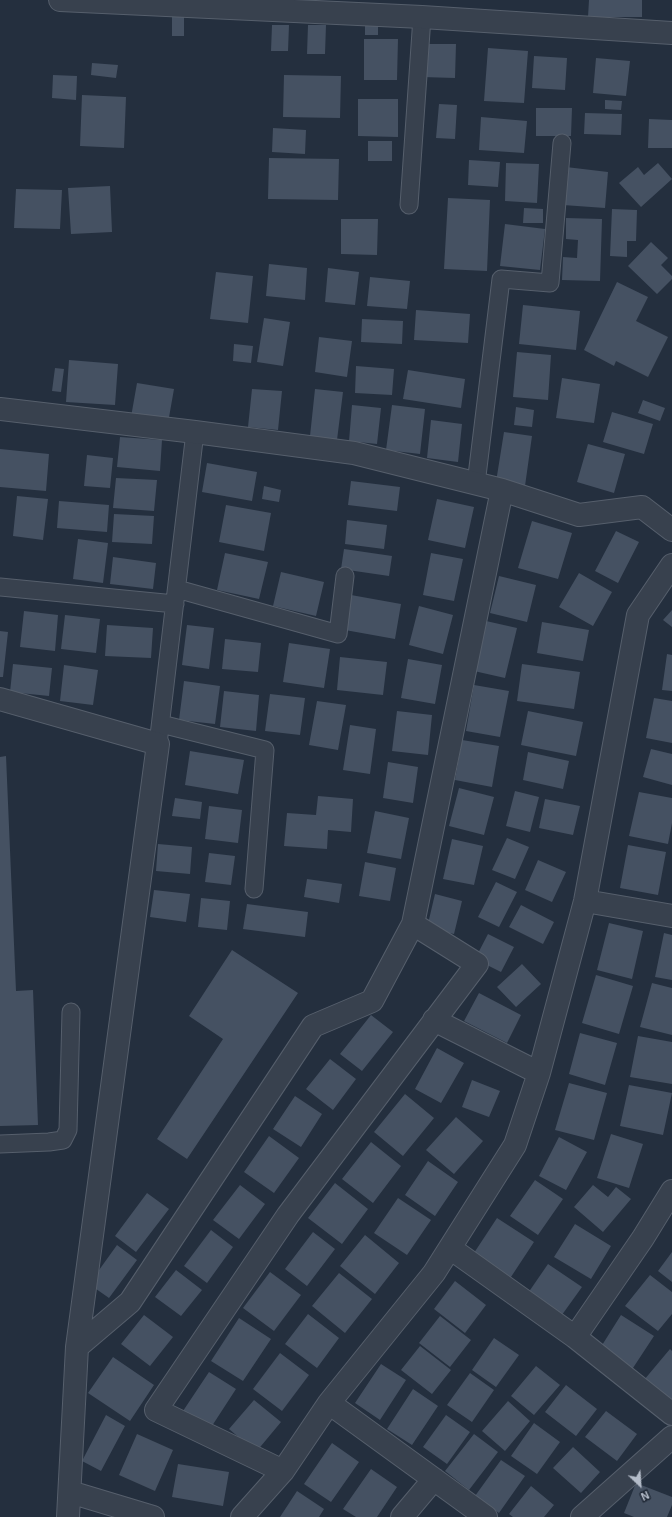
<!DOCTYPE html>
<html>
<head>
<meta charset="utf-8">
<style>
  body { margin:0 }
  #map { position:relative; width:672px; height:1517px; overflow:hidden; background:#242f3e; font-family:"Exo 2",sans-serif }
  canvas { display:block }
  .north { position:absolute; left:620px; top:1465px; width:40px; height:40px; -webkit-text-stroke:3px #1d2633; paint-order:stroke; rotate:155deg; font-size:11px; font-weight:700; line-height:16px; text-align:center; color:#b4bcc9 }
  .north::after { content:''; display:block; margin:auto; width:14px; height:18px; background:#b4bcc9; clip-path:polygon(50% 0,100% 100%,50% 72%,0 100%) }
</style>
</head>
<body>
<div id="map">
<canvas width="672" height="1517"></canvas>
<div class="north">N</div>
</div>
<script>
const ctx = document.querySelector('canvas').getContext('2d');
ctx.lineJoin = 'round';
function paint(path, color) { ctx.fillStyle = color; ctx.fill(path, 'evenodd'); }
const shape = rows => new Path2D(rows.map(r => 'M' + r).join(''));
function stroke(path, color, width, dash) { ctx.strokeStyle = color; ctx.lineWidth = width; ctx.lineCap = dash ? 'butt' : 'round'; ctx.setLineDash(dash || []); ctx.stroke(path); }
paint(shape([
  [589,0,642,0,642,17,588,17],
  [172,11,184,11,184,36,172,36],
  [365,22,378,23,378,35,365,35],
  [272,25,289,25,288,51,271,51],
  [308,25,326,25,325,54,307,54],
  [364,39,398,39,397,80,364,80],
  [424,44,456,44,455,78,422,77],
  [488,48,528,51,524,103,484,101],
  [534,56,567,58,565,90,532,88],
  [596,58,630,61,626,96,593,93],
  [92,63,118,65,116,78,91,75],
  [53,75,77,76,76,100,52,98],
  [284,75,341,76,340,118,283,117],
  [82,95,126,97,124,148,80,146],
  [358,99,398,99,398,137,358,136],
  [605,100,622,101,621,110,605,109],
  [439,104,457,105,455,139,436,138],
  [536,108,572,108,571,136,536,136],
  [585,113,622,114,621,135,584,134],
  [481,117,527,121,524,153,479,150],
  [649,119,672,120,672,148,648,148],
  [273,128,306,130,305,154,272,152],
  [368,141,392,141,392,161,368,161],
  [269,158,339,159,338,200,268,199],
  [469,160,500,162,498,187,468,185],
  [506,163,539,164,537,203,505,201],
  [658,163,672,179,641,207,619,183,638,167,644,175],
  [566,167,608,172,605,208,563,205],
  [110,186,112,232,71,234,68,188],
  [16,189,62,190,60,229,14,228],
  [448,198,490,200,487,271,444,269],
  [524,208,543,209,543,223,523,223],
  [612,209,637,210,636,241,627,241,627,257,610,256],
  [566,218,602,219,600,281,562,280,563,257,577,258,578,240,566,239],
  [341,219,378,219,377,255,341,254],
  [505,224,545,229,540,270,500,266],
  [651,242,668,258,661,265,672,276,672,279,657,294,628,266],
  [269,264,307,268,305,300,266,296],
  [328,268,359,272,355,305,325,302],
  [216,272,253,276,248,323,210,319],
  [370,277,410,281,407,309,367,306],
  [617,282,648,297,636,321,668,337,648,377,616,361,614,366,584,350],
  [523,305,580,311,576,350,519,344],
  [416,310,470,314,468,343,414,340],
  [264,318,290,322,283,366,257,362],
  [362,319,403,321,402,344,361,342],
  [319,337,352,341,347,377,315,372],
  [234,344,253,346,251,363,233,361],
  [517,352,551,355,548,400,513,397],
  [69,360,118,364,115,405,66,402],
  [356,366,394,369,392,395,355,393],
  [55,368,64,369,61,392,52,391],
  [408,370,465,379,461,408,403,399],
  [562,378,600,384,594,423,556,418],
  [137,383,174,389,168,423,131,417],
  [252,389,282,391,278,430,248,427],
  [315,389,343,392,337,440,310,436],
  [643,400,665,408,660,421,638,413],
  [352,405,381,408,377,444,349,441],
  [392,405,425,409,420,454,386,450],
  [516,407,534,410,532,427,514,425],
  [612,412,653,424,644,454,603,442],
  [431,420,462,424,458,462,427,458],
  [504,432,532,436,525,486,496,482],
  [120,437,162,440,160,471,117,467],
  [588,444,625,454,614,493,577,482],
  [0,449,49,454,46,491,0,487],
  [87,455,113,458,110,488,84,486],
  [207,463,257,472,252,501,202,492],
  [116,478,157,480,154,511,113,508],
  [351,481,400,487,397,511,348,505],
  [264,486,281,490,279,502,262,499],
  [17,496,48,499,43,540,13,536],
  [437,499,474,507,465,548,428,540],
  [59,501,109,505,107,532,57,528],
  [226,505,271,513,264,551,219,542],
  [114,514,154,516,152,544,112,542],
  [347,520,387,525,384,549,345,544],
  [532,521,572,533,558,579,518,568],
  [616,531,639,542,618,583,595,571],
  [78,539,108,543,103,583,73,579],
  [344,549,392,556,389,576,341,569],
  [225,553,268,562,259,599,217,590],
  [431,553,463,559,454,601,423,595],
  [113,557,156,563,153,589,110,584],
  [281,572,324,582,316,616,273,606],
  [579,573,612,592,593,626,559,607],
  [499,576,536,585,527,622,490,613],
  [351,595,401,604,395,639,345,630],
  [419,606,453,615,443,654,409,645],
  [672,610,672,627,663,620],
  [24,611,58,615,55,651,20,647],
  [65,615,100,619,96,653,61,649],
  [486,621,517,628,505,678,474,671],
  [542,622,589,630,583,661,537,653],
  [107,625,153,628,151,658,105,656],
  [187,625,214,628,209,669,182,665],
  [0,631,8,632,3,677,0,677],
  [225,639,261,643,258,672,222,669],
  [289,643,330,649,324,688,283,682],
  [667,654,672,655,672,691,662,690],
  [340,657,387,662,383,695,337,690],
  [408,659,442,665,435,704,401,698],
  [13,664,52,668,49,696,10,692],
  [522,664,580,672,574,709,517,701],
  [64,665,98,670,93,705,60,701],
  [184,681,220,686,215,724,179,720],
  [474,685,509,691,500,737,466,731],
  [224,691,259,695,256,731,220,727],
  [270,694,305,698,300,735,265,731],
  [654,698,672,701,672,743,646,738],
  [317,701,346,705,338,750,309,745],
  [397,711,432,715,428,755,392,751],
  [528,711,583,722,576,756,521,745],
  [350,725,376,729,370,774,343,770],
  [462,740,499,746,492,787,455,780],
  [651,749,672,754,672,785,643,777],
  [190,751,244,760,238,794,185,785],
  [528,752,569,761,563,789,523,780],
  [6,756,16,991,33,990,38,1125,0,1126,0,757],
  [388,762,418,767,413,803,383,798],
  [459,788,494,797,484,835,449,826],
  [515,791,539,797,530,832,506,826],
  [639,792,672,798,672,823,668,844,629,836],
  [318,796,353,799,351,832,328,830,327,849,284,846,287,813,316,815],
  [175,798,202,802,200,819,172,816],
  [545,799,580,806,573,835,539,828],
  [209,806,242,810,238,843,205,839],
  [375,811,409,818,401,859,367,853],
  [507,838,529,847,515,879,492,870],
  [452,839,483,846,474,885,443,879],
  [158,844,192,847,190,874,156,871],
  [628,845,666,852,658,895,620,888],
  [209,853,235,856,231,885,205,882],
  [538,860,566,872,552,902,525,890],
  [365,862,396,868,390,901,359,896],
  [307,879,342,884,339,903,304,897],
  [496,882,517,892,499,927,478,917],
  [154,890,190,894,186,922,150,917],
  [435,894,462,901,454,934,427,928],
  [201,898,230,901,227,930,198,927],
  [247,904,308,912,305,937,243,929],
  [521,905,554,922,543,944,509,927],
  [609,923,643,931,632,979,597,970],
  [664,933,672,935,672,980,655,977],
  [488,934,514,947,501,972,475,959],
  [232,950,298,993,187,1159,157,1139,223,1039,189,1016],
  [522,964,541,984,516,1007,497,987],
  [596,975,633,986,619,1034,582,1023],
  [652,983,672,988,672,1035,640,1027],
  [479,993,521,1015,507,1043,464,1021],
  [371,1015,393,1032,362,1071,340,1054],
  [580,1033,617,1043,605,1085,569,1074],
  [638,1036,672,1042,672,1084,630,1077],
  [437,1048,464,1063,441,1103,415,1089],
  [330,1059,356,1079,333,1110,306,1089],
  [472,1080,500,1091,489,1117,462,1107],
  [569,1083,607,1093,594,1140,555,1130],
  [629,1085,672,1093,663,1135,620,1126],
  [405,1094,434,1118,403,1156,374,1132],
  [295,1096,322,1114,301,1147,273,1129],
  [456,1117,483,1141,454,1174,426,1150],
  [611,1134,643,1144,629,1188,597,1178],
  [269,1136,299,1158,274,1193,244,1172],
  [559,1137,587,1152,566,1190,539,1176],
  [371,1142,401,1166,373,1203,342,1179],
  [428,1161,458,1182,435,1216,405,1195],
  [535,1180,563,1199,538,1235,510,1216],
  [335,1183,368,1209,342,1244,308,1218],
  [240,1185,265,1204,239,1239,213,1220],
  [593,1185,608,1197,616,1187,631,1199,603,1232,574,1207],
  [147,1193,169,1209,136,1252,115,1236],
  [398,1198,431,1220,407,1255,374,1233],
  [497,1218,534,1242,509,1280,472,1256],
  [575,1224,611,1246,591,1279,554,1257],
  [211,1230,233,1247,207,1283,184,1266],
  [313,1232,335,1249,307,1286,285,1269],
  [365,1235,399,1263,375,1294,340,1266],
  [117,1245,137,1260,109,1298,89,1284],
  [672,1252,672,1282,658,1271],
  [548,1264,582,1287,559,1319,526,1296],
  [176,1270,202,1290,181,1316,155,1297],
  [270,1272,301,1295,274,1331,243,1308],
  [339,1273,372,1299,345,1333,312,1306],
  [650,1275,672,1292,672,1314,658,1331,625,1306],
  [455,1281,486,1305,465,1333,434,1309],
  [308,1314,339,1338,317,1368,285,1344],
  [144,1315,173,1337,150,1366,121,1344],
  [621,1315,654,1336,631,1371,599,1350],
  [440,1316,471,1340,450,1367,419,1343],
  [239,1318,271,1339,243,1381,211,1361],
  [494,1338,519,1355,496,1387,472,1370],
  [420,1346,451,1370,432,1394,401,1370],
  [670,1349,672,1351,672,1405,644,1380],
  [280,1353,309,1375,282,1411,253,1389],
  [113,1357,154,1385,130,1421,88,1393],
  [381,1364,406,1380,380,1420,355,1403],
  [536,1366,560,1385,534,1415,511,1396],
  [209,1372,236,1389,210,1429,183,1411],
  [470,1373,494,1390,472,1422,447,1405],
  [566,1385,597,1409,576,1436,545,1412],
  [413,1389,438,1406,412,1445,387,1429],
  [254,1400,281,1422,256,1452,229,1429],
  [508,1401,530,1421,505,1451,482,1431],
  [606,1411,637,1434,617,1461,585,1437],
  [106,1415,125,1426,101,1471,82,1461],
  [446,1415,470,1432,447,1464,423,1447],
  [534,1423,560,1442,537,1474,511,1456],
  [137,1434,173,1450,155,1491,119,1475],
  [474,1434,498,1452,469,1490,445,1471],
  [332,1443,359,1462,331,1502,304,1484],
  [573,1447,600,1472,581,1493,553,1468],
  [501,1460,525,1476,499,1513,475,1496],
  [178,1464,229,1472,223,1506,172,1497],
  [371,1469,397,1487,377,1517,356,1517,343,1509],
  [636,1483,672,1497,672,1505,667,1517,634,1517,624,1513],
  [531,1486,554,1505,544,1517,513,1517,509,1514],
  [297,1491,324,1509,319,1517,280,1517]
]), '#455162');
const lane = shape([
  [409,205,422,17],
  [476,484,501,279,550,283,562,143],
  [0,587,175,604],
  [177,589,338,634,345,576],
  [161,724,265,750,254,889],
  [158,744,195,432],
  [0,1144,49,1142,63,1140,68,1130,71,1012]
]);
const street = shape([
  [60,0,422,17,672,33],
  [0,409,195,432,354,453,502,490,579,515,642,507,672,530],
  [0,699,158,744,77,1347,68,1517],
  [585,901,672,916],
  [434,1020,539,1073],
  [450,1248,575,1337,672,1414],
  [575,1337,643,1238,672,1191],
  [77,1347,130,1302,313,1026,372,1001,413,924,502,490],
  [329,1403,486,1517],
  [283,1471,156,1410,288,1215,477,964,413,924],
  [70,1492,153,1517],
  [242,1517,283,1471,329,1403,434,1273,515,1145,539,1073,585,901,638,615,672,565],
  [402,1517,434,1479],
  [582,1517,672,1437]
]);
stroke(lane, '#565f6c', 19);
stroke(street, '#565f6c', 24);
stroke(lane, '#38414e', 17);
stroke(street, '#38414e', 22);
</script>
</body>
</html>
